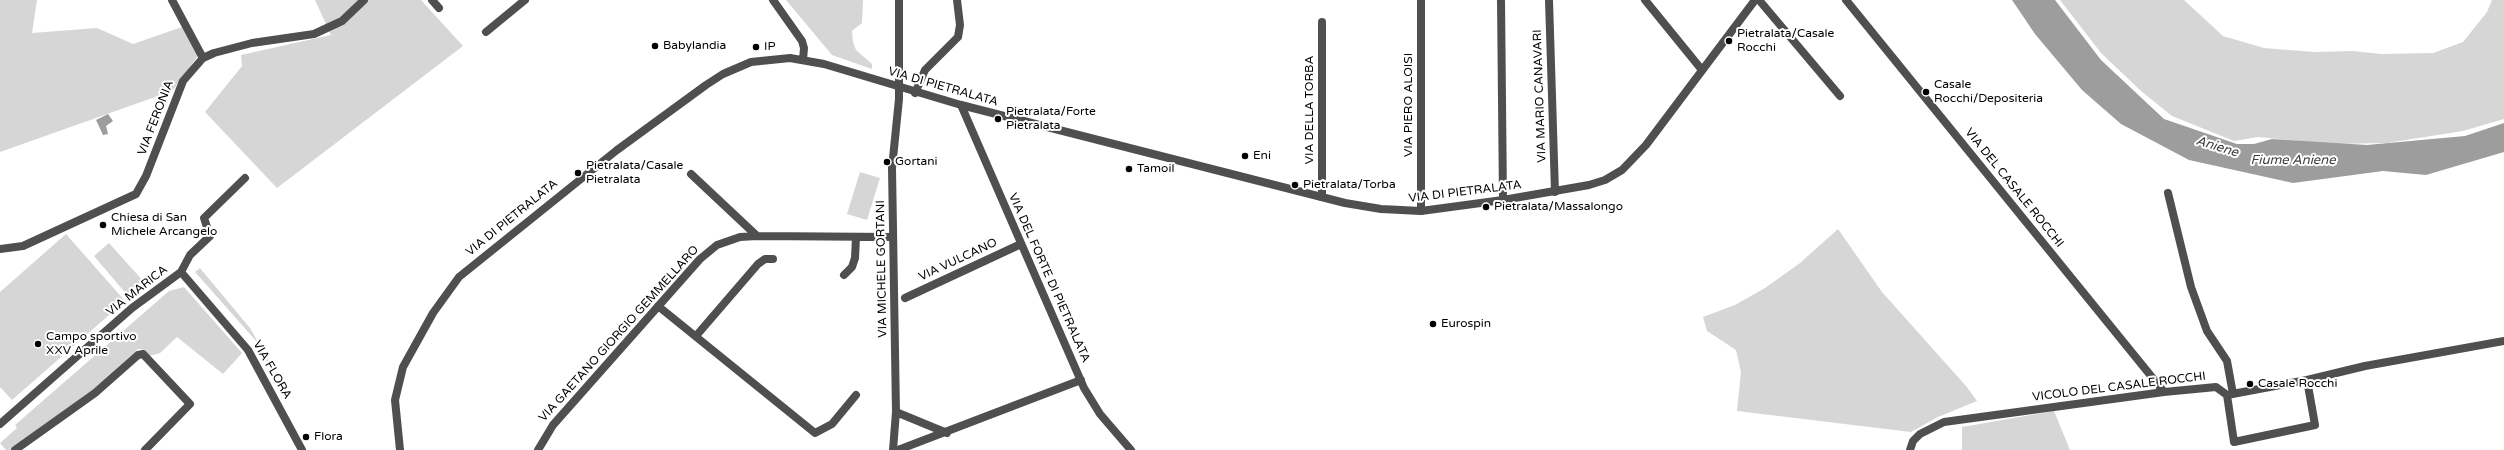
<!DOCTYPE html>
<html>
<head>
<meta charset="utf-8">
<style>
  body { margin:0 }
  canvas { display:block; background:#fff }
</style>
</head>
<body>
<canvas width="2504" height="450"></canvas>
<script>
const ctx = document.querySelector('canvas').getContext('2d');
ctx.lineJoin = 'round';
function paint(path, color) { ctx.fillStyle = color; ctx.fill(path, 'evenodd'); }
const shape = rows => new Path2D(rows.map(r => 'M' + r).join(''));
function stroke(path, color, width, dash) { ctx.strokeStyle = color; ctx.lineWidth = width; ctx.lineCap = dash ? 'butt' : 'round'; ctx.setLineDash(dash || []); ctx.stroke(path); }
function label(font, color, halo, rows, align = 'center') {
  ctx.font = font + ' "Varela Round",sans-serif'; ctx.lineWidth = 4; ctx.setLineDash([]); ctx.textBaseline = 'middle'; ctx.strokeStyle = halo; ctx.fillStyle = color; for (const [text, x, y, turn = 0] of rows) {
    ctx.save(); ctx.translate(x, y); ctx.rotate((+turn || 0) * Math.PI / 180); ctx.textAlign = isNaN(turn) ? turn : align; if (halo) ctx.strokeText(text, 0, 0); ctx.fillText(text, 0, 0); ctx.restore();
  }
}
paint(shape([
  [0,0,37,0,32,33,97,28,133,44,182,27,198,56,172,91,0,152],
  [315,0,421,0,463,46,277,188,205,112,242,66,241,55,331,35],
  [786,0,863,0,862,23,852,31,853,42,856,50,872,64,872,69,832,55],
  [2060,0,2184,0,2223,36,2264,48,2314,52,2353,51,2381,54,2433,53,2463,42,2487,12,2492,0,2504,0,2504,119,2463,131,2387,143,2332,144,2258,137,2234,141,2172,116,2141,91,2101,53],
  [860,172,880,178,867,220,847,214],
  [1838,229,1882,292,1966,386,1977,401,1938,417,1911,432,1737,411,1741,372,1736,350,1707,331,1703,317,1735,305,1765,288,1800,263],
  [66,234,125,301,12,400,0,387,0,292],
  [109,243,144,282,128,296,94,256],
  [200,268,250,328,272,367,270,368,257,342,195,272],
  [184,287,242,353,223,374,177,337,160,353,149,356,141,349,138,349,90,392,9,450,6,450,0,443,17,428,15,425,169,291],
  [2054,411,2070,450,1962,450,1962,427]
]), '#d6d6d6');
paint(shape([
  [2012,0,2055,0,2101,60,2164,119,2237,144,2254,144,2272,139,2367,145,2465,136,2504,123,2504,152,2426,175,2383,171,2293,183,2189,160,2121,124,2082,90,2035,34],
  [108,114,113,121,106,126,108,134,103,135,96,120]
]), '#9d9d9d');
stroke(shape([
  [172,0,203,58],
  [432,0,439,8],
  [1421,0,1421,211],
  [1501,0,1503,200],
  [1549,0,1555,192],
  [1645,0,1702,70],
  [1759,0,1840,96],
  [1846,0,2164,392],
  [1322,22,1322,197],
  [486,32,525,0],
  [915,93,925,70,958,37,960,25,957,0],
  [961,105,1084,388,1100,414,1131,450],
  [691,174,757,236],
  [2168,193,2191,287,2207,331,2227,361,2233,394],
  [0,249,23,246,136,194,146,176,183,81,203,58,214,53,252,43,314,34,342,21,364,0],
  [181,272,248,350,302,450],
  [844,275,852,267,855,258,856,237],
  [905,298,1021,244],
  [658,306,815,433,832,424,856,395],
  [696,336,758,264,765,259,773,259],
  [2227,395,2307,380,2365,366,2504,341],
  [2227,395,2234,442,2315,425,2307,380],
  [896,412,947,433],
  [0,424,132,308,181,272,190,255,210,236,204,218,245,178],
  [15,450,95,393,138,355,143,354,190,404,145,450],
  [538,450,553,425,700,259,717,245,740,237,757,236,893,237],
  [893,450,896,412,892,168,899,99,899,0],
  [898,450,1081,380],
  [1910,450,1913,441,1920,434,1944,422,2164,392,2216,387,2227,395]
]), '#4f4f4f', 8);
stroke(shape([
  [773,0,802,41,804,48,803,60],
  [400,450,395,400,403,367,433,313,459,277,617,150,706,85,723,74,751,62,790,58,824,64,961,105,1345,203,1381,209,1421,211,1503,200,1589,185,1605,180,1622,170,1646,145,1755,0]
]), '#4f4f4f', 8);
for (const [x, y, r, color] of [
  [1729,41,4,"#000"],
  [655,46,4,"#000"],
  [756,47,4,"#000"],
  [1926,92,4,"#000"],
  [998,119,4,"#000"],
  [1245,156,4,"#000"],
  [887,162,4,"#000"],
  [1129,169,4,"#000"],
  [578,173,4,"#000"],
  [1295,185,4,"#000"],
  [1486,207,4,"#000"],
  [103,225,4,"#000"],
  [1433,324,4,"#000"],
  [38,344,4,"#000"],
  [2250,384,4,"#000"],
  [306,437,4,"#000"]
]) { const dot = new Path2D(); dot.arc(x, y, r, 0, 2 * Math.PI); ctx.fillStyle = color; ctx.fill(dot); stroke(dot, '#fff', 1.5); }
label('12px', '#000', '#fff', [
  ["Pietralata/Casale",1737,34],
  ["Rocchi",1737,48],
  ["Babylandia",663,46],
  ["IP",764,47],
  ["Casale",1934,85],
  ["Rocchi/Depositeria",1934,99],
  ["Pietralata/Forte",1006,112],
  ["Pietralata",1006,126],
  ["Eni",1253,156],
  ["Gortani",895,162],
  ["Pietralata/Casale",586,166],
  ["Pietralata",586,180],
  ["Tamoil",1137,169],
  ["Pietralata/Torba",1303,185],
  ["Pietralata/Massalongo",1494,207],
  ["Chiesa di San",111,218],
  ["Michele Arcangelo",111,232],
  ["Eurospin",1441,324],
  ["Campo sportivo",46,337],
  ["XXV Aprile",46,351],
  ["Casale Rocchi",2258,384],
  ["Flora",314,437]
], 'left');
label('12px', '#000', '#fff', [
  ["VIA DI PIETRALATA",943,87,16],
  ["VIA MARIO CANAVARI",1540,96,-92],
  ["VIA PIERO ALOISI",1409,105,-90],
  ["VIA DELLA TORBA",1310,110,-90],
  ["VIA FERONIA",156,118,-69],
  ["VIA DEL CASALE ROCCHI",2014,188,51],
  ["VIA DI PIETRALATA",1465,192,-7],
  ["VIA DI PIETRALATA",512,218,-39],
  ["VIA VULCANO",958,260,-25],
  ["VIA MICHELE GORTANI",882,269,-91],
  ["VIA DEL FORTE DI PIETRALATA",1049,278,66],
  ["VIA MARICA",137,291,-38],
  ["VIA GAETANO GIORGIO GEMMELLARO",619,334,-48],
  ["VIA FLORA",272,370,60],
  ["VICOLO DEL CASALE ROCCHI",2119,387,-7]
]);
label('italic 13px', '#3e3e3e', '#fff', [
  ["Aniene",2217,147,17],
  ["Fiume Aniene",2293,161]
]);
</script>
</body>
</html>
